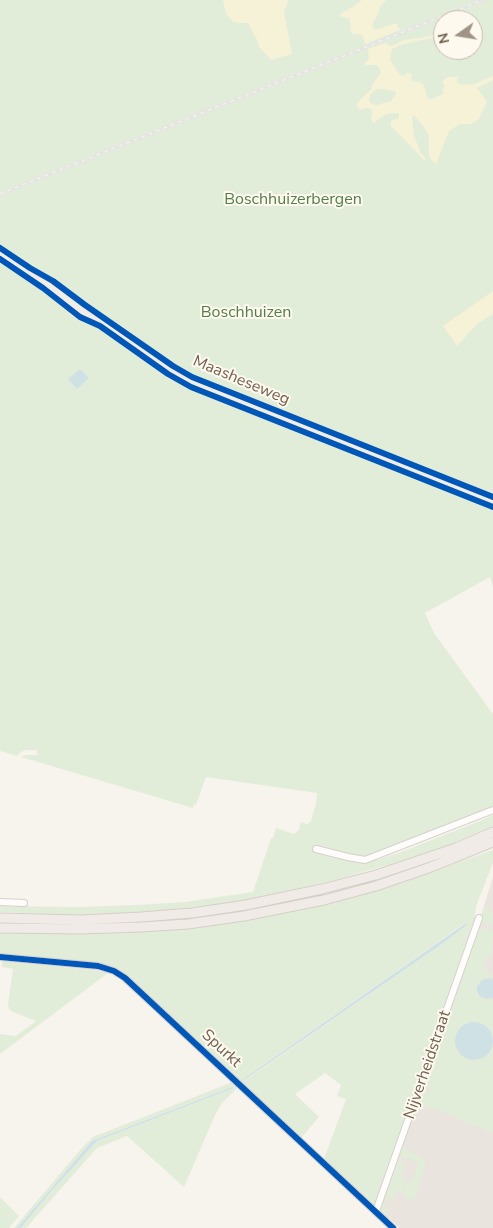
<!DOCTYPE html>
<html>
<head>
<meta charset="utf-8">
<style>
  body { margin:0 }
  #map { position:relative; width:493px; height:1228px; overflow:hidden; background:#f7f4ed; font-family:"Nunito Sans",sans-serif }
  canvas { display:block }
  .north { position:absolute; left:433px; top:10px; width:50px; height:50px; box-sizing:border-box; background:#fdf9ef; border:1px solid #c6bcaf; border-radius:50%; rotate:257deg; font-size:14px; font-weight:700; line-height:20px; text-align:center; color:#73604f }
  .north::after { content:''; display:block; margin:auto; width:18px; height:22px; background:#a19486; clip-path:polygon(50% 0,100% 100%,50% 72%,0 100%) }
</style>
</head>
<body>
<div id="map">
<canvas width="493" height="1228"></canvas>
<div class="north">N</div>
</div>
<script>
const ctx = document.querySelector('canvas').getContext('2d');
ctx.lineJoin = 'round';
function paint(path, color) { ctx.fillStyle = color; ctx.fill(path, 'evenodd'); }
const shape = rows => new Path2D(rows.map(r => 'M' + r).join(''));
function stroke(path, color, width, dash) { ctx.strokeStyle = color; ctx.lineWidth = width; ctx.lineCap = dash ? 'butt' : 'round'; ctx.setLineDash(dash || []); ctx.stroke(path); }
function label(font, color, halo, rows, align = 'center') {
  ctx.font = font + ' "Nunito Sans",sans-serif'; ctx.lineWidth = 4; ctx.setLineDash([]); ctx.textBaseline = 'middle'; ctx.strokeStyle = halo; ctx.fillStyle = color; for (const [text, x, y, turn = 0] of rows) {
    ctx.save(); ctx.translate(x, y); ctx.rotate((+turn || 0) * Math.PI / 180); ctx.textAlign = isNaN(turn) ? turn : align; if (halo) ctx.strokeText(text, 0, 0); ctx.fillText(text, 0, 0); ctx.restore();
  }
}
paint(shape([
  [493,877,493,1228,400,1228,377,1207,482,912]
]), '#e9e5de');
paint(shape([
  [0,0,493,0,493,588,490,577,425,613,434,633,493,714,493,812,373,860,377,860,401,852,480,821,493,815,493,826,446,846,391,864,331,881,261,897,229,903,163,911,107,915,65,915,0,912,0,906,80,907,137,905,185,902,253,892,271,838,273,838,276,828,294,834,299,830,301,822,307,824,311,821,316,803,317,793,206,777,196,805,194,804,193,808,21,757,25,755,37,755,37,750,26,750,21,752,17,756,0,751],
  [443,20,473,20,473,50,443,50],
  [493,850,493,863,476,906,474,927,375,1206,324,1159,346,1099,337,1096,341,1085,325,1073,295,1094,319,1117,301,1138,244,1086,177,1021,141,989,115,968,108,966,81,961,0,954,0,932,139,931,385,887],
  [465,923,467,925,442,944,244,1081,252,1073],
  [484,908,491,910,490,913,493,914,493,927,492,926,492,923,490,925,485,925,480,920],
  [485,928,488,929,488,932,490,933,491,930,493,930,492,953,484,961,486,970,488,973,493,976,493,978,487,977,484,978,477,985,478,994,482,999,489,1000,493,999,493,1133,419,1102,423,1089,430,1092,432,1088,425,1085,461,983,477,930],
  [2,961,93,970,108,973,0,1054,0,1034,16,1036,36,1021,13,1012,9,1009,8,1004,13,969,2,967],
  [230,1083,233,1083,237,1085,237,1088,222,1103,215,1115,184,1187,127,1136,97,1148,26,1228,21,1228,47,1196,97,1141,232,1089,234,1087,232,1087,92,1141,17,1228,14,1228,81,1149,93,1137],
  [402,1143,405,1145,404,1148,426,1162,414,1200,405,1197,406,1196,403,1195,406,1183,408,1183,409,1181,412,1181,419,1162,398,1155],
  [396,1160,405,1163,401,1177,404,1179,403,1182,405,1183,402,1193,397,1191,394,1200,387,1197,384,1206,388,1210,385,1214,389,1217,388,1218,384,1217,379,1210],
  [0,1197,19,1216,9,1228,0,1228]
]), '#e2edd9');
paint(shape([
  [223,0,289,0,284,12,292,54,271,60,259,47,257,40,248,23,238,23,234,22,231,20,226,13],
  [362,0,386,0,380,7,378,14,372,25,374,29,378,29,396,23,400,30,365,44,363,37,362,35,353,34,351,32,350,19,340,16,340,14,354,6],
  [443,31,443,34,437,37,403,44,392,49,390,60,400,75,404,76,407,73,410,73,411,74,412,81,422,83,424,86,428,99,432,99,443,94,443,90,445,86,442,82,445,79,449,77,459,77,457,80,457,82,462,85,474,84,493,76,493,80,477,88,487,102,479,119,471,124,460,124,449,131,436,164,429,157,429,135,421,123,413,115,412,118,414,136,421,153,426,159,424,160,391,126,391,121,399,118,399,113,394,113,387,114,373,123,371,118,372,115,372,111,369,108,367,108,360,110,357,106,357,104,364,96,371,90,373,84,381,72,379,67,376,65,364,65,369,58,368,49,385,43,391,46,405,40,432,36],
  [378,89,383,89,394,91,396,92,396,94,391,101,377,105,372,104,369,101,370,95,374,91],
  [493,291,493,314,477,324,457,346,443,326]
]), '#f6f2d8');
paint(shape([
  [80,369,89,378,77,389,68,379],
  [466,923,467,925,442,944,243,1081,243,1080,252,1073],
  [490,978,493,980,493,998,486,999,480,996,477,991,477,987,482,980],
  '455 1041a19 19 0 1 1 38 0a19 19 0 1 1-38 0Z',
  [232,1087,234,1088,97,1141,47,1196,21,1228,17,1228,92,1141]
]), '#d0e1e6');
const minor = shape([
  [316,849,348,857,365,860,493,810],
  [0,902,24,903],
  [0,957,98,966,114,971,125,978,393,1228],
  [376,1211,479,918]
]);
const major = shape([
  [0,254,160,363,186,378,204,387,493,501]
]);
const highway = shape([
  [0,918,80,920,141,917,192,913,246,905,322,889,376,875,456,848,493,832],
  [0,928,79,929,141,927,188,924,244,916,324,900,376,886,431,867,493,842]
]);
stroke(minor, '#d6d1cb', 8);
stroke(major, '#d5cfc8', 9);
stroke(highway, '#d5cfc8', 11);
stroke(minor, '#fefdfc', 6);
stroke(major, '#f1eee7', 8);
stroke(highway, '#f0ebe6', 9);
const rail = shape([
  [0,194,483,0]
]);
stroke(rail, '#e5e3e4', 3);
stroke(rail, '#fdf9ef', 1, [4]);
stroke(shape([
  [0,248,30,268,53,281,85,305,173,366,192,377,493,497],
  [0,259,43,288,80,317,100,326,168,374,191,387,493,507],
  [0,957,98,966,114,971,125,978,393,1228]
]), '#0057b8', 6);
label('16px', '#547d4b', '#fdf9ef', [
  ["Boschhuizerbergen",293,200],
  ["Boschhuizen",246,313]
]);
label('16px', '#73604f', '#fdf9ef', [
  ["Maasheseweg",241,381,23],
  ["Spurkt",221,1049,43],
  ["Nijverheidstraat",428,1065,-71]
]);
</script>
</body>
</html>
